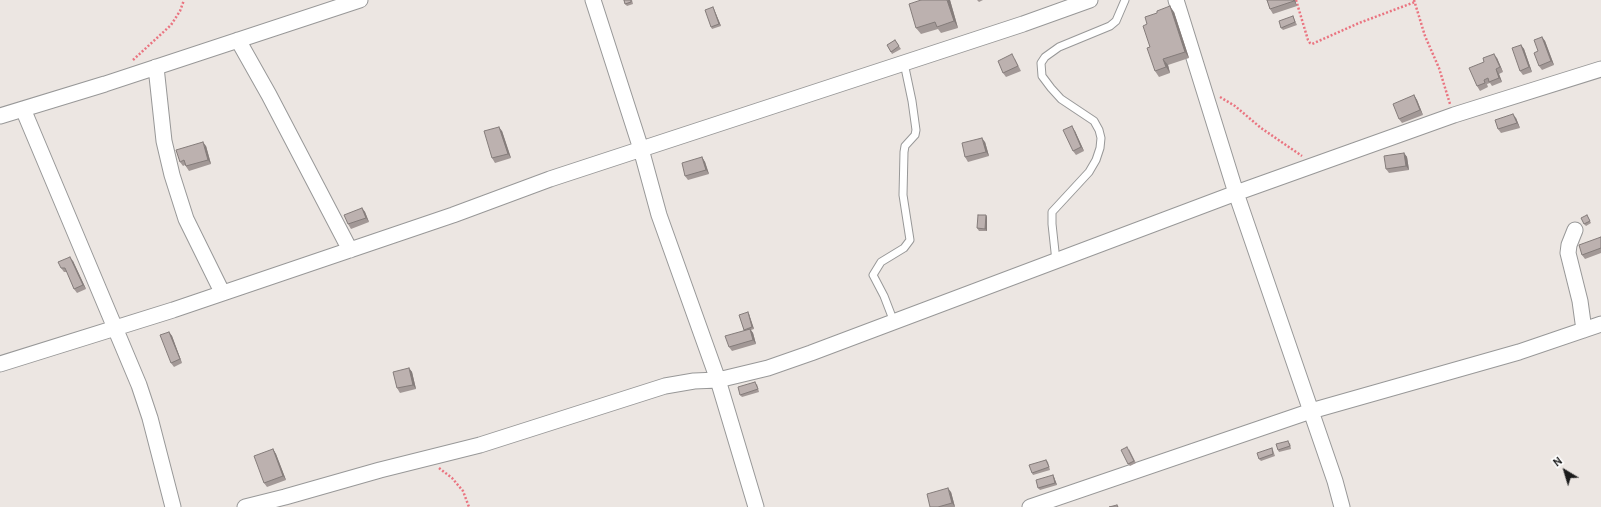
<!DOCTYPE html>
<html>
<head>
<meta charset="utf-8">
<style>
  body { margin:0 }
  #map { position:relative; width:1601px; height:507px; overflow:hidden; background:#ece6e2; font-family:Cabin,sans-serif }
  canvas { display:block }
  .north { position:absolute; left:1545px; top:451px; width:40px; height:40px; -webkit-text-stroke:3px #fff; paint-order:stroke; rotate:322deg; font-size:11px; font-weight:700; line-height:16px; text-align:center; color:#1b1b1b }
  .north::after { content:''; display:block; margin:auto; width:14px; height:18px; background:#1b1b1b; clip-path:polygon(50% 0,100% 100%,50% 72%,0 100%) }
</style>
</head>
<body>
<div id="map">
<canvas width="1601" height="507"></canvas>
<div class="north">N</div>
</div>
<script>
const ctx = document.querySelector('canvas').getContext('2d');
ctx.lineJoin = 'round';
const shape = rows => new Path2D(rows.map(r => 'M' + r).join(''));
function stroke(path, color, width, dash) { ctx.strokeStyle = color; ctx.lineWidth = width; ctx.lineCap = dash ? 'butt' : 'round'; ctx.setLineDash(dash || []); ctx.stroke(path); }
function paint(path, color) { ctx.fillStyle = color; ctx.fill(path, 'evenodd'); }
const service = shape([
  [1056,261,1052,224,1052,212,1089,172,1096,160,1100,148,1101,138,1099,130,1094,121,1061,99,1051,88,1042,76,1041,63,1045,57,1059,47,1110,26,1116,21,1125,0],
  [894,322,884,296,873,275,881,262,904,248,910,240,903,195,904,152,905,146,915,135,916,130,912,101,904,63]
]);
const minor = shape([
  [593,0,641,149,659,215,718,380,756,507],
  [1176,0,1236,193,1335,481,1342,507],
  [238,40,269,95,350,250],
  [156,67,164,141,172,175,186,219,222,292],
  [23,109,139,385,150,418,173,507],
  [0,116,105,84,360,0],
  [1575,230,1569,245,1568,253,1580,301,1584,330],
  [0,364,173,310,453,215,550,179,1023,24,1090,0],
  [245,507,285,497,380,470,480,445,665,386,694,381,718,380,768,368,811,353,1236,193,1454,115,1601,69],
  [1030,507,1311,411,1519,352,1601,324]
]);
stroke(service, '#989898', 9);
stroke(minor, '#989898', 17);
stroke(shape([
  [1296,0,1308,40,1310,43,1312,44,1359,23,1415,2],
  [1414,0,1425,36,1439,68,1450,104],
  [133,60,171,25,180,11,184,0],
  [1220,97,1235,106,1261,128,1302,156],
  [439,468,452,478,463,491,469,507]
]), '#ea7480', 2.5, [2, 2]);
stroke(service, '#fff', 7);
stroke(minor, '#fff', 15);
paint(shape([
  [624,0,632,0,633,4,627,6,625,4],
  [950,0,958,28,941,33,938,29,921,34,916,28],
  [977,0,983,0,979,2],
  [1267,0,1295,0,1297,6,1273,14,1270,9],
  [714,9,721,26,712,29,711,27],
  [1174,12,1189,58,1168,65,1170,73,1159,77,1155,71,1150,47,1147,24],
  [1293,16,1297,25,1283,30,1281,28],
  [1542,37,1545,41,1554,65,1542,70,1539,66,1538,51],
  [895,40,901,49,892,54,887,45],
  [1521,45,1524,49,1532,72,1523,75,1520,71],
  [1497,58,1503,72,1499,74,1502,82,1492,86,1490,83,1487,84,1488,87,1480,91,1477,86],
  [1015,59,1021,71,1006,77,1003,73],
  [1414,95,1417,100,1423,115,1402,123,1399,119],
  [1516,118,1520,128,1501,133,1498,129],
  [502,131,511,158,495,163,492,158],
  [1075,131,1084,151,1076,155,1073,151],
  [985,142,989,156,968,162,965,157],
  [206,146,211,164,189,171,185,165,183,166,180,162],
  [1404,153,1407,157,1409,170,1389,173,1386,169],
  [702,157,705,162,709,174,688,180,685,176],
  [362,208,365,212,369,222,351,229,348,224],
  [986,215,987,217,987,231,979,231,977,228],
  [1587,215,1591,223,1586,226,1584,224],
  [1601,237,1601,253,1585,259,1582,255],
  [73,261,86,289,77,293,74,289,67,272,64,272,61,268],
  [749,314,754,329,751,330,753,333,756,344,732,351,729,347,744,330,739,315],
  [169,332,172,336,182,363,174,367,171,363],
  [409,368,412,372,416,389,400,393,397,388],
  [757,384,759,392,742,397,740,395],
  [1290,443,1291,449,1279,452,1278,450],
  [1272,448,1273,450,1275,456,1261,461,1259,459],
  [273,449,276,454,286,480,267,487,264,483],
  [1129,449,1136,463,1130,466,1128,464],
  [1046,460,1048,462,1050,470,1033,475,1032,473],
  [1053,475,1054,477,1057,485,1040,490,1038,488],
  [951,492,955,507,930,507]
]), '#a29896');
paint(shape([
  [947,0,950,0,958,28,954,21],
  [1293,0,1295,0,1297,6,1294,1],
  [1170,6,1174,12,1189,58,1185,52],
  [713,7,714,9,721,26,719,24],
  [1542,37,1545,41,1554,65,1551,61],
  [1521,45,1524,49,1532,72,1529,67],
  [1494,54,1497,58,1503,72,1500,67],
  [1163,59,1168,65,1170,73,1166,67],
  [1496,69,1499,74,1502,82,1499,78],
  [1414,95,1417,100,1423,115,1420,110],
  [1513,114,1516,118,1520,128,1517,123],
  [1072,126,1075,131,1084,151,1081,147],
  [499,127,502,131,511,158,508,154],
  [982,138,985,142,989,156,986,152],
  [203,142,206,146,211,164,208,160],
  [1404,153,1407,157,1409,170,1406,166],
  [702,157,705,162,709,174,706,170],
  [362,208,365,212,369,222,366,218],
  [986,215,987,217,987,231,985,229],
  [70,257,73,261,86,289,83,285],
  [748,312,749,314,754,329,752,327],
  [750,329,753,333,756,344,753,340],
  [169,332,172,336,182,363,180,359],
  [409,368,412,372,416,389,413,385],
  [273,449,276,454,286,480,283,476],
  [1053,475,1054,477,1057,485,1055,483],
  [948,488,951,492,955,507,952,503]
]), '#847c7a');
const building = shape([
  [624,0,631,0,631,2,625,4,624,0],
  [921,0,947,0,954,21,937,27,935,22,916,28,909,4,921,0],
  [1267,0,1293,0,1294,1,1270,9,1267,0],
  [1170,6,1185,52,1163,59,1166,67,1155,71,1147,48,1150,47,1143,26,1147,24,1145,17,1157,13,1157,11,1170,6],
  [713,7,719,24,711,27,705,10,713,7],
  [1293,16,1295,22,1281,28,1279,21,1293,16],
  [1542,37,1551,61,1539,66,1534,53,1538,51,1534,40,1542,37],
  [895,40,899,46,891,52,887,45,895,40],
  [1521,45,1529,67,1520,71,1512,48,1521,45],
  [1012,54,1018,66,1003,73,998,61,1012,54],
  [1494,54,1500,67,1496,69,1499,78,1489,82,1488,78,1484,80,1485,83,1477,86,1469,68,1484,62,1483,58,1494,54],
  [1414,95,1420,110,1399,119,1393,104,1414,95],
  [1513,114,1517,123,1498,129,1495,120,1513,114],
  [1072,126,1081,147,1073,151,1063,130,1072,126],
  [499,127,508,154,492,158,484,131,499,127],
  [982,138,986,152,965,157,962,143,982,138],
  [203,142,208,160,186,166,184,160,180,162,176,150,203,142],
  [1404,153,1406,166,1386,169,1384,156,1404,153],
  [702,157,706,170,685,176,682,163,702,157],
  [362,208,366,218,348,224,344,215,362,208],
  [978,215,986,215,985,229,977,228,978,215],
  [1587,215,1590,221,1584,224,1581,218,1587,215],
  [1601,237,1601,248,1582,255,1579,245,1601,237],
  [70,257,83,285,74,289,65,268,61,268,58,262,70,257],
  [748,312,752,327,744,330,739,315,748,312],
  [750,329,753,340,729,347,725,336,750,329],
  [169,332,180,359,171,363,160,335,169,332],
  [409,368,413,385,397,388,393,372,409,368],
  [755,382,758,389,740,395,738,387,755,382],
  [1288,441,1290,446,1278,450,1276,444,1288,441],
  [1127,447,1134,461,1128,464,1121,450,1127,447],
  [1272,448,1273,454,1259,459,1257,453,1272,448],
  [273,449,283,476,264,483,254,456,273,449],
  [1046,460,1049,467,1032,473,1029,465,1046,460],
  [1053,475,1055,483,1038,488,1036,480,1053,475],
  [948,488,952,503,938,507,930,507,927,494,948,488],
  [1117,505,1118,507,1109,507,1117,505]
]);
paint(building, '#bcb1af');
stroke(building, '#847c7a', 1);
</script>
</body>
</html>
